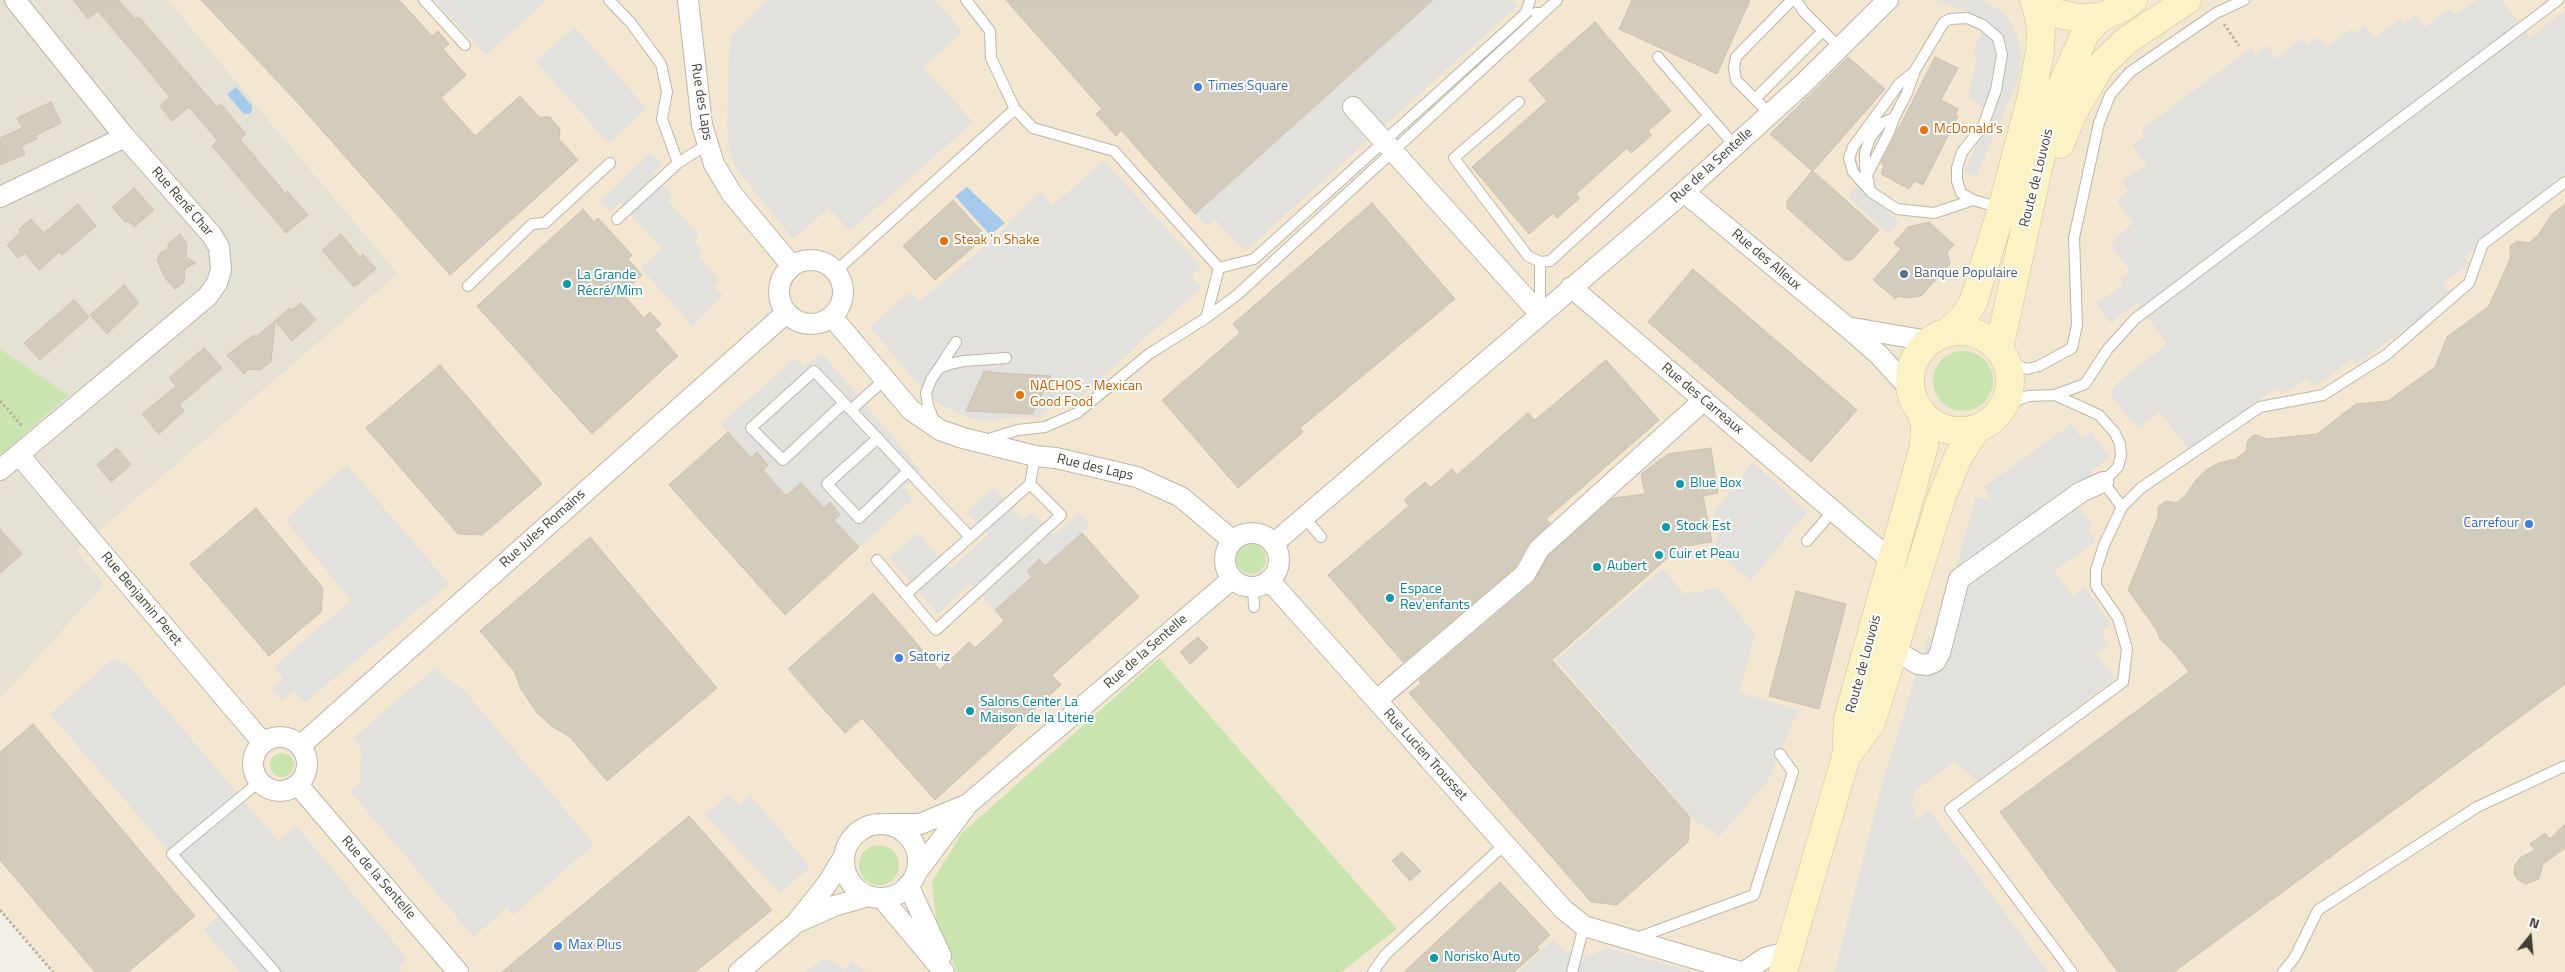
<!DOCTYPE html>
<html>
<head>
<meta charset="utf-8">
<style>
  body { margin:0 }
  #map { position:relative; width:2565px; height:972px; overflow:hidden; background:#f2efe6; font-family:"Titillium Web",sans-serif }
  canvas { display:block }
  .north { position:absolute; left:2505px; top:912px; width:50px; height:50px; -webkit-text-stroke:4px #fff; paint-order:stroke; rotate:17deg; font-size:14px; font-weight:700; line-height:20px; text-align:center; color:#443f35 }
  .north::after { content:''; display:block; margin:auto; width:18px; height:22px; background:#443f35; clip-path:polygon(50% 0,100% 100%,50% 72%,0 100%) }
</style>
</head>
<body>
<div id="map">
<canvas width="2565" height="972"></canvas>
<div class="north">N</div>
</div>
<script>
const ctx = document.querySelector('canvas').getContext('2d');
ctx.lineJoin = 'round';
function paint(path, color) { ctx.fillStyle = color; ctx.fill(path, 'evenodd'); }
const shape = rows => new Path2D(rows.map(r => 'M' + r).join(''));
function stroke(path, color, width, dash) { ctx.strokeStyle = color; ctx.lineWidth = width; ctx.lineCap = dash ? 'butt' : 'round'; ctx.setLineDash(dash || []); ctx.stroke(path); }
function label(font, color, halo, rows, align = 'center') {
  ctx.font = font + ' "Titillium Web",sans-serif'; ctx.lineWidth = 4; ctx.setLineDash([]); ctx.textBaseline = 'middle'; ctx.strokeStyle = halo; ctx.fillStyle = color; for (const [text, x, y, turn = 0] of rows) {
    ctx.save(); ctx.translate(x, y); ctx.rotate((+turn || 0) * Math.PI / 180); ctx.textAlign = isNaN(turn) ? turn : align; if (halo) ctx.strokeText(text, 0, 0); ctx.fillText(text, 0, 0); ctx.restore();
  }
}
paint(shape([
  [0,0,168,0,398,274,77,550,104,585,0,699]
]), '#e5e1d4');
paint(shape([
  [168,0,2565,0,2565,972,53,972,0,910,0,699,104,585,77,550,398,274]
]), '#f3e7d1');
paint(shape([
  [0,349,68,395,0,456],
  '1933 381a30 30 0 1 1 60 0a30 30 0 1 1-60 0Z',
  '1236 559a15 15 0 1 1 30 0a15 15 0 1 1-30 0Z',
  [1159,658,1397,929,1341,972,957,972,936,920,932,882,962,833],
  '270 765a12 12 0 1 1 24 0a12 12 0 1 1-24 0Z',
  '859 865a20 20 0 1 1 40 0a20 20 0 1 1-40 0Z'
]), '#cae4b0');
paint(shape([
  [435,0,547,0,486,55],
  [767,0,935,0,963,32,923,67,973,122,850,231,829,208,793,239,736,168,729,149,727,125,729,49,732,35],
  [1433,0,1512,0,1517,6,1247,249,1239,246,1215,219,1207,226,1195,214],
  [1936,0,1982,0,2002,11,2010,21,2018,39,2021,59,2019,77,1976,177,1964,172,1992,113,1968,96,1976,65,1974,48,1988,20],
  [2477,0,2502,0,2530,38,2565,10,2565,174,2486,234,2478,246,2464,257,2469,263,2443,283,2452,294,2357,364,2351,359,2314,387,2307,379,2281,394,2275,388,2190,451,2160,412,2138,428,2110,395,2117,383,2167,344,2137,303,2109,323,2097,303,2124,285,2119,279,2130,271,2111,244,2133,223,2117,201,2128,191,2122,181,2147,164,2132,146,2145,136,2141,130,2251,48,2256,54,2267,45,2277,59,2301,39,2307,46,2317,37,2327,48,2350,29,2355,33,2365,25,2375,38,2399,19,2405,24,2415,15,2425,27,2449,9,2455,14],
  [575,27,647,109,608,143,536,61],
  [650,153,662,164,652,174,673,197,668,201,699,235,693,240,703,252,698,256,719,280,713,285,723,295,693,326,641,268,662,249,620,203,610,211,600,201],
  [1104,161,1201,267,1191,277,1201,287,1075,402,1066,392,1039,418,1021,417,981,421,958,414,940,404,926,393,870,327,909,292,919,301,939,286,999,233,1040,192,1052,206],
  [1857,185,1899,222,1888,234,1848,197],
  [822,353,921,471,905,487,912,500,859,547,834,520,840,515,830,503,824,508,801,483,786,496,763,470,757,453,751,458,721,424,795,358,803,367],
  [2071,424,2082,439,2091,432,2110,457,2090,471,2093,476,2069,494,2092,525,2088,530,2096,541,2054,571,2073,596,2085,588,2111,625,2101,631,2109,644,2096,654,2115,679,1978,781,1954,761,1915,791,1912,803,1916,819,1930,811,2048,972,1835,972,1883,781,1928,637,1936,639,1976,497,1991,500,1984,487],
  [1753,462,1807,512,1751,580,1711,549,1718,538,1714,512],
  [347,465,449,584,304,703,294,691,282,701,272,689,283,679,275,666,351,600,285,520],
  [994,488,1022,520,1032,513,1054,536,1079,512,1090,525,1045,566,1039,560,1027,571,1032,577,995,610,970,583,938,614,890,558,918,533,950,570,988,535,967,512],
  [1662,569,1685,594,1718,588,1755,634,1739,692,1798,710,1769,779,1720,836,1695,821,1556,660],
  [112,660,127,664,278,841,296,826,407,958,399,967,402,972,240,972,204,930,222,912,50,714],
  [435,668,445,678,462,688,594,844,513,915,507,907,474,937,350,791,360,782,361,748,353,738],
  [728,795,739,805,750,795,810,867,780,893,705,815],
  [1553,940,1566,952,1585,958,1607,948,1695,972,1518,972],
  [826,958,844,970,852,961,866,972,805,972]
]), '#e3e1dd');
paint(shape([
  [236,87,252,106,252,111,249,114,244,114,227,94],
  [967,187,1005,223,990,235,955,196]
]), '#a5caec');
const building = shape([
  [73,0,118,0,135,19,139,17,217,107,221,104,246,134,240,139,285,193,287,191,308,215,286,233,212,146,218,141,189,107,172,121,160,106,170,97,146,68,98,11,88,19,73,0],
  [201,0,399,0,432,36,438,31,449,44,443,49,466,75,441,98,475,136,520,96,539,117,550,117,560,129,559,139,578,160,450,275,296,101,201,0],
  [1006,0,1433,0,1195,214,1121,130,1116,136,1096,114,1102,109,1006,0],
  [1632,0,1750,0,1717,74,1619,29,1632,0],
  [1595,22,1671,111,1648,131,1652,135,1637,148,1631,153,1627,148,1576,194,1580,198,1557,218,1553,213,1529,234,1472,167,1547,101,1529,80,1595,22],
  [1848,57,1885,89,1813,171,1879,230,1852,260,1845,260,1787,208,1787,201,1812,171,1770,134,1848,57],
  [1935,57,1958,68,1941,100,1958,109,1955,115,1958,116,1923,185,1915,181,1909,189,1881,174,1884,165,1881,163,1935,57],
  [51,102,61,123,35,136,37,139,21,146,25,154,0,165,0,138,22,128,17,118,51,102],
  [134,188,154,210,134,227,128,221,126,223,112,207,134,188],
  [953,200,986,236,935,280,903,246,953,200],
  [1372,203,1455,299,1300,428,1303,432,1238,488,1162,400,1240,333,1233,324,1372,203],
  [78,204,96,226,62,255,59,252,39,270,25,253,18,258,7,245,21,232,19,229,31,219,44,233,78,204],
  [2565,204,2565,684,2174,972,2118,972,2000,812,2189,672,2172,650,2160,639,2156,629,2128,590,2158,517,2158,507,2166,501,2176,503,2186,495,2196,480,2206,470,2219,463,2236,459,2246,451,2247,442,2252,436,2257,435,2267,439,2317,434,2356,404,2388,401,2435,367,2447,337,2489,306,2510,259,2510,246,2517,241,2529,243,2538,235,2552,214,2565,204],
  [583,209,594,222,598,218,632,255,628,259,642,275,622,293,644,318,650,312,661,324,655,330,678,356,592,434,477,306,583,209],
  [1929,222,1954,245,1947,252,1950,264,1921,296,1907,298,1898,296,1896,299,1873,280,1901,249,1894,243,1908,227,1929,222],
  [180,234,187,243,186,257,196,263,185,268,184,282,175,289,165,278,157,260,160,253,168,249,168,244,180,234],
  [341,234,360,257,363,254,376,269,354,287,322,250,341,234],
  [1693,269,1857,410,1811,462,1648,322,1693,269],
  [124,285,139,303,107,334,90,315,124,285],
  [74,300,89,317,40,360,24,343,74,300],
  [301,303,316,320,292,341,275,321,271,362,260,370,249,369,244,374,227,355,254,335,256,337,290,308,292,310,301,303],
  [204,348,222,368,179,405,184,411,159,434,142,414,176,386,169,378,204,348],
  [1606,360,1659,420,1546,519,1550,523,1529,543,1516,566,1403,662,1328,575,1409,506,1404,500,1425,482,1430,488,1452,469,1457,475,1528,413,1535,420,1606,360],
  [440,365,542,484,482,535,458,534,366,428,440,365],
  [984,371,1000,373,1051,376,1032,414,966,411,984,371],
  [728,432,751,458,757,452,768,465,763,470,786,496,801,483,824,508,830,502,840,515,834,520,859,547,785,615,669,485,728,432],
  [117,448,131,465,111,482,97,465,117,448],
  [1711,448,1718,493,1703,496,1712,542,1680,547,1552,660,1690,817,1688,842,1617,905,1591,902,1409,693,1421,683,1419,680,1533,583,1548,556,1613,498,1645,494,1641,474,1668,454,1711,448],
  [256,508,323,588,321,612,269,656,190,564,256,508],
  [0,529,22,554,0,573,0,529],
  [1082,533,1139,597,1052,675,1061,685,935,800,862,718,845,733,788,669,873,593,940,670,969,642,975,648,1004,621,995,610,1032,577,1027,571,1039,559,1045,566,1082,533],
  [590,537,717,688,607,781,570,737,553,727,537,713,521,689,514,671,480,631,590,537],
  [1796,591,1846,604,1819,709,1769,696,1796,591],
  [1198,637,1208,648,1190,664,1180,652,1198,637],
  [33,724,195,916,128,972,95,972,0,860,0,752,33,724],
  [689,816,772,910,695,972,502,972,689,816],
  [2565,824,2565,848,2543,864,2539,879,2526,884,2518,880,2514,874,2515,865,2520,858,2535,850,2530,844,2545,833,2550,839,2565,824],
  [1402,852,1421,871,1410,881,1392,861,1402,852],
  [1500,882,1550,935,1537,947,1539,950,1532,956,1514,972,1404,972,1500,882]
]);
paint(building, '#d3cbbc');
stroke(building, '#cdc3af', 1);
const lane = shape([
  [424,0,465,45],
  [609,0,631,23,661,64,667,92,662,119,678,163],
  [966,0,990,31,991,58,1015,109,1033,128,1114,151,1219,268],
  [1796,0,1804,12,1839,47],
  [1536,13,1543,13,1557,0],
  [1658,57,1735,146],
  [1755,99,1823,31],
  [1519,102,1454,158,1528,256,1540,262,1550,261,1709,116],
  [1770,114,1736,80,1734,67,1736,57,1792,0],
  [1867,175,1890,130,1894,118],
  [1870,189,1865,167,1865,153,1870,138,1882,123,1894,118,1907,93,1914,73],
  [1973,200,1934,213,1897,209,1871,192,1853,172,1849,158,1853,147,1899,84,1914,72,1944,22,1950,19,1967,18,1983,25,1998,38,2002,55,1996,90,1983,126,1962,152,1957,168,1957,181,1961,193,1973,200,2001,208],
  [617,219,678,163,708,144],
  [1540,262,1540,311],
  [1219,268,1254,259,1526,13,1530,0],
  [836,271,1015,109],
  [468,286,532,224,545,223,610,163],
  [1206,318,1237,295,1543,13],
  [2006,361,2027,369,2039,366,2072,348,2077,325,2074,238,2099,123,2110,95,2130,72,2216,13,2244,0],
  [938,369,949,364,964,361,1006,358],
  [2055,395,2085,384,2107,350,2135,319,2558,0],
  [844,403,783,460,751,428,814,371,844,403,851,410,970,537],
  [2003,406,2028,396,2055,395,2099,415,2115,433,2120,444,2121,456,2118,467,2103,482,2122,507],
  [851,410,885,379],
  [935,423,928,406,926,393,931,380,956,342],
  [878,438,827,484,859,518,908,471],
  [985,440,1018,430,1045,427,1077,413,1149,354,1206,318,1219,268],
  [1304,517,1321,537],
  [1807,541,1833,511],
  [877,560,936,630,1061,515,1030,484,1035,456],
  [1253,587,1254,607],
  [906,594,1030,484],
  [259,782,172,854,275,972],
  [1634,939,1754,895,1793,772,1780,754],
  [1373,972,1386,954,1505,844],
  [1572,972,1584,926],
  [2072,972,1950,809,2123,682,2127,649,2118,618,2096,586,2096,570,2104,545,2122,507,2141,488,2260,407,2323,395,2386,355,2469,283,2483,244,2565,182],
  [2283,972,2295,957,2318,910,2477,807,2565,766]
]);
const street = shape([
  [688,0,702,125,714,164,732,194,792,266],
  [1353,107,1540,314],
  [1684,192,1847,327,1879,355,1910,389],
  [0,197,125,137],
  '779 292a32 32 0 1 1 64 0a32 32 0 1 1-64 0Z',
  [1571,287,1892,561],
  [832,317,911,410,940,430,963,438,1035,456,1056,458,1137,477,1181,497,1233,541],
  [1847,327,1929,341],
  [19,455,263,743],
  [0,470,208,296,217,283,221,270,219,247,211,234,125,137,15,0],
  '1225 560a27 27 0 1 1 54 0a27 27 0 1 1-54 0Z',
  [1273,544,1684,192,1804,83,1888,0],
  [1269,580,1563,909,1584,926,1741,972],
  [1894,650,1918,664,1927,665,1935,662,1940,653,1959,579,2081,492,2103,482],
  [1377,700,1525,574,1539,549,1704,400],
  '253 764a27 27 0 1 1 54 0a27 27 0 1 1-54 0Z',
  [300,746,786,313],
  [298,785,458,972],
  [889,824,920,824,966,805],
  '844 861a37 37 0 1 1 74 0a37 37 0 1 1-74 0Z',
  [916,873,968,804,1232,579],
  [908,885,941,956],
  [882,898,944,972],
  [800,921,834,906,869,896],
  [739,972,796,923,827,884,843,858],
  [1744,972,1765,958,1789,951]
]);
const secondary = shape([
  [2034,0,2055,13,2078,18,2101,17,2120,9,2133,0],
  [2060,144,2074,111,2101,65,2126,41,2187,0],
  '1910 381a50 50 0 1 1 100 0a50 50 0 1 1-100 0Z',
  [1948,332,1964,317,1973,303,2002,208,2031,99,2040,51,2041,27,2035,1],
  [1999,349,2039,164,2060,89,2086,32,2101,17],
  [1846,757,1871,723,1941,499,1959,455,1977,428],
  [1783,972,1846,757,1848,718,1924,446,1925,426,1922,414]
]);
stroke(lane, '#bdb7a9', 12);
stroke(street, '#bdb7a9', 22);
stroke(secondary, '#cfc397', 29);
stroke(shape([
  [2224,24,2239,46],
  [0,401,23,427],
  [0,910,53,972]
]), '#bdb39b', 3, [2.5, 2.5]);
stroke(lane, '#fff', 10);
stroke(street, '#fff', 20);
stroke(secondary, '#fbf2c6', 28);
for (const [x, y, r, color] of [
  [1198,87,5,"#3f7fe0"],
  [1924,130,5,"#e8710a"],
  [944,241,5,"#e8710a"],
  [1904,274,5,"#5c6f8a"],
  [567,284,5,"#0f9aa8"],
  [1020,395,5,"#e8710a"],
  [1680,484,5,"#0f9aa8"],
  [2529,524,5,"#3f7fe0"],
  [1666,527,5,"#0f9aa8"],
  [1659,555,5,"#0f9aa8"],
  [1597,567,5,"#0f9aa8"],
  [1390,598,5,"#0f9aa8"],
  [899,658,5,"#3f7fe0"],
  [970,711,5,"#0f9aa8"],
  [558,946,5,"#3f7fe0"],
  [1434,958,5,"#0f9aa8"]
]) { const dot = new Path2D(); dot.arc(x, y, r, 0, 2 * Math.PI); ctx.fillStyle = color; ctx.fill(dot); stroke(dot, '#fff', 2); }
label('14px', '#366cbe', '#fff', [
  ["Times Square",1208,87],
  ["Carrefour",2519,524,"right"],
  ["Satoriz",909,658],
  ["Max Plus",568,946]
], 'left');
label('14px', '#443f35', '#fff', [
  ["Rue des Laps",701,102,81],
  ["Rue de la Sentelle",1712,166,-42],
  ["Route de Louvois",2037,178,-76],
  ["Rue René Char",182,202,49],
  ["Rue des Alleux",1766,260,40],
  ["Rue des Carreaux",1702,399,40],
  ["Rue des Laps",1095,468,13],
  ["Rue Jules Romains",543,529,-42],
  ["Rue Benjamin Peret",141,599,50],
  ["Rue de la Sentelle",1146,652,-41],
  ["Route de Louvois",1864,664,-75],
  ["Rue Lucien Trousset",1425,755,48],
  ["Rue de la Sentelle",378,878,49]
]);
label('14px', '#c56008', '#fff', [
  ["McDonald's",1934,130],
  ["Steak 'n Shake",954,241],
  ["NACHOS - Mexican",1030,387],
  ["Good Food",1030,403]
], 'left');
label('14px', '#4e5e75', '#fff', [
  ["Banque Populaire",1914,274]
], 'left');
label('14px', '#0d838f', '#fff', [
  ["La Grande",577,276],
  ["Récré/Mim",577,292],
  ["Blue Box",1690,484],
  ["Stock Est",1676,527],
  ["Cuir et Peau",1669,555],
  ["Aubert",1607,567],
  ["Espace",1400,590],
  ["Rev'enfants",1400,606],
  ["Salons Center La",980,703],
  ["Maison de la Literie",980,719],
  ["Norisko Auto",1444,958]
], 'left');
</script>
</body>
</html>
